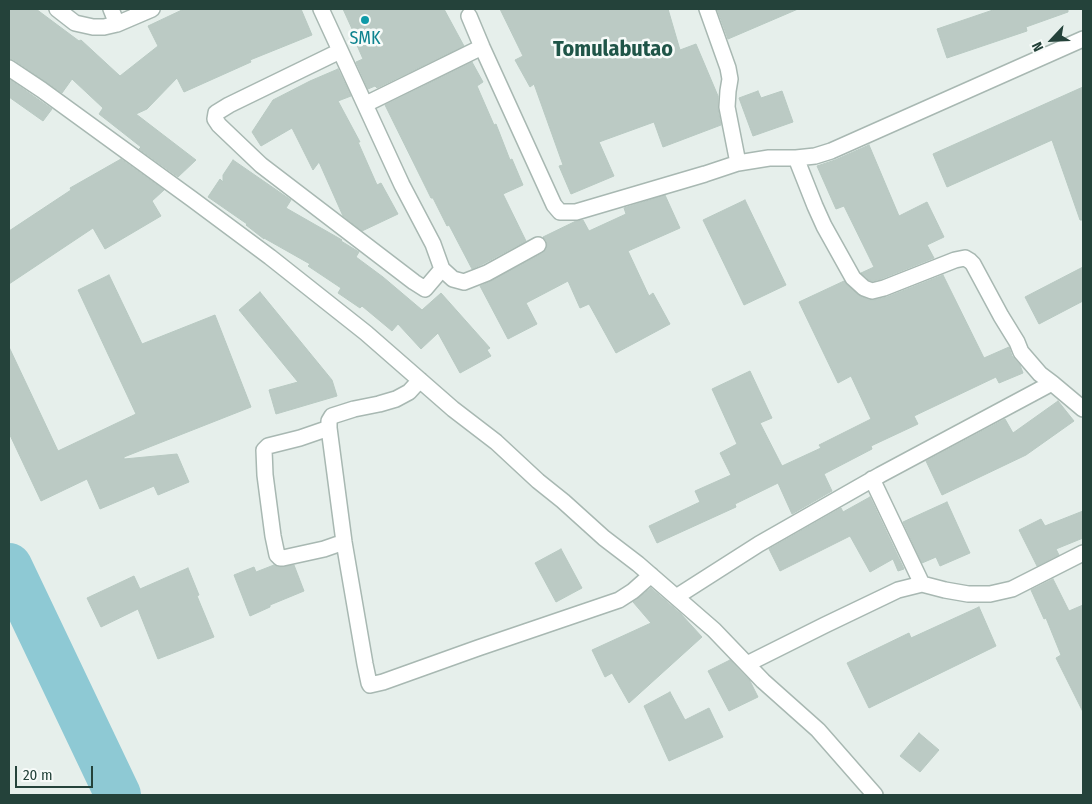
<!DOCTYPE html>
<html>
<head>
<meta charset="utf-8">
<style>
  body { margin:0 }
  #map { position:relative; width:1092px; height:804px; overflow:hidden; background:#e6efeb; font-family:"Fira Sans Condensed",sans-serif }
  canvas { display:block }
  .frame { position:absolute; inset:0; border:10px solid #24423a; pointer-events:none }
  .north { position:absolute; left:1027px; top:15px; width:50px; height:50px; -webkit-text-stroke:4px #f7fbf9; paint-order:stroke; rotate:245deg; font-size:14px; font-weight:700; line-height:20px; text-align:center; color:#24423a }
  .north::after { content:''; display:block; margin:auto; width:18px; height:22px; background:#24423a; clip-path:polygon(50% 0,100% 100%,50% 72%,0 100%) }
  .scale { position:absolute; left:15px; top:766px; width:78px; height:22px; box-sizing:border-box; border:2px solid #24423a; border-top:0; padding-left:6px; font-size:15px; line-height:18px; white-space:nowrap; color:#24423a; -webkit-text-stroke:4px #f7fbf9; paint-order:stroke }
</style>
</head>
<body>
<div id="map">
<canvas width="1092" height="804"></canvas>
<div class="frame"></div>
<div class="north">N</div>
<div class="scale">20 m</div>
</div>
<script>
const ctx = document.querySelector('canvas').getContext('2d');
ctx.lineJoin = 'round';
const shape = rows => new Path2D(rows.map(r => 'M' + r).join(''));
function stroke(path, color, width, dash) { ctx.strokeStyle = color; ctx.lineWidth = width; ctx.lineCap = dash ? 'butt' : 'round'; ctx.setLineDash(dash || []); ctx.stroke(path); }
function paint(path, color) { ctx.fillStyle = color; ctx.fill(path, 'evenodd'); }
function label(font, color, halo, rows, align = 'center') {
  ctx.font = font + ' "Fira Sans Condensed",sans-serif'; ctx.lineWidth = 5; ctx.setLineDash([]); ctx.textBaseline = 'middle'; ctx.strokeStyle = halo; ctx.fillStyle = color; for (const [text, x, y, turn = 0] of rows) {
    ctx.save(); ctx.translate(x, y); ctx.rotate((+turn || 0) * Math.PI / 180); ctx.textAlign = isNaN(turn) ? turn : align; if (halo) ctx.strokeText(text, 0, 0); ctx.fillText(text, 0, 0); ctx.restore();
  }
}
stroke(shape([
  [9,566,118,795]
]), '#8ec9d4', 46);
const building = shape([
  [9,9,36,9,79,41,81,40,120,76,158,46,148,26,184,9,301,9,312,35,250,60,251,62,184,92,177,78,147,109,136,114,196,160,178,177,139,149,141,147,99,114,103,108,72,79,62,93,14,60,9,59,9,9],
  [343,9,444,9,464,46,377,88,375,86,368,89,356,62,363,59,356,43,358,42,343,9],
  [500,9,668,9,680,50,696,44,718,96,718,109,721,125,663,147,654,122,599,142,614,176,571,194,559,166,563,165,534,84,530,87,515,60,523,56,500,9],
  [717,9,798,9,728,39,717,9],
  [996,9,1068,9,1068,12,1026,27,1027,31,947,58,937,29,996,9],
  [472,62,483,82,477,86,494,125,496,124,510,160,512,159,523,185,503,194,526,241,483,264,472,269,449,225,447,226,433,198,431,198,385,105,472,62],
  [338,69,351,96,338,101,360,142,358,142,377,185,381,183,398,214,362,231,343,216,319,162,313,170,292,128,261,146,252,132,273,100,310,81,338,69],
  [9,79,52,109,43,121,9,97,9,79],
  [1083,87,1083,220,1080,220,1052,140,947,187,933,154,1083,87],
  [758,91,761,98,782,91,793,122,753,136,739,98,758,91],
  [869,145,899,216,927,202,944,237,927,245,934,258,881,279,873,281,869,280,861,273,874,267,844,206,836,209,817,166,835,160,869,145],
  [121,159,164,190,152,201,161,216,105,249,93,228,9,284,9,231,71,190,70,188,121,159],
  [233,160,291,200,286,208,342,240,341,241,359,252,356,257,383,277,422,310,441,293,490,348,487,350,491,356,460,373,438,333,421,349,398,324,392,331,362,306,360,308,338,293,341,288,308,266,310,264,264,238,264,239,246,225,247,224,208,197,220,179,223,182,223,175,233,160],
  [665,195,680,228,628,251,649,296,653,293,670,324,616,353,589,304,580,308,568,281,526,303,537,324,508,339,480,286,491,281,543,253,546,249,547,245,546,240,543,237,576,221,583,220,589,231,626,214,624,208,665,195],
  [745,200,786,285,744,305,703,220,745,200],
  [1083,267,1083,301,1039,324,1025,297,1083,267],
  [109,275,142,344,215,315,251,407,124,457,124,459,177,454,189,482,158,495,154,486,100,509,87,479,41,501,9,433,9,347,58,451,136,414,78,290,109,275],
  [943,275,984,358,1009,347,1012,356,1020,365,1023,373,999,383,996,377,914,416,918,424,871,446,872,449,824,474,832,491,792,514,778,483,735,504,736,507,657,543,649,526,700,502,695,491,731,475,720,453,737,444,712,389,750,371,772,418,760,423,782,466,821,448,819,445,871,419,851,376,838,383,799,302,844,281,858,295,869,300,874,300,887,297,943,275],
  [260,292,332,380,337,396,276,414,269,390,298,382,239,310,260,292],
  [1058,401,1074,421,1026,455,942,495,926,461,1005,419,1013,433,1058,401],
  [870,497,904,569,898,571,893,559,870,572,850,536,780,571,769,549,841,508,843,512,870,497],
  [947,502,970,553,940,566,936,557,922,563,903,522,947,502],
  [1083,511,1083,538,1056,549,1059,555,1037,566,1019,530,1041,519,1045,526,1083,511],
  [561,549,582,588,556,602,535,563,561,549],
  [274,565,280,567,294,565,304,591,270,605,270,607,250,616,234,575,254,567,256,572,274,565],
  [188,568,199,595,197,596,214,637,158,659,138,609,101,627,87,598,134,576,140,589,188,568],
  [1053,579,1069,611,1083,605,1083,712,1056,658,1061,655,1046,618,1044,619,1031,590,1053,579],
  [651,588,681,614,702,637,629,703,612,673,605,677,592,650,651,623,633,602,651,588],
  [979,607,996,646,869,708,847,663,909,633,911,638,979,607],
  [730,660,750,681,758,697,729,711,708,671,730,660],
  [670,692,685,720,709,708,723,737,669,761,644,706,670,692],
  [919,733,939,750,920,772,900,756,919,733]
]);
paint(building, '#bbcac4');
stroke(building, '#b8c9c2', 1);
const minor = shape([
  [57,9,75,23,93,27,104,27,117,24,152,9],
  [111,9,117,24],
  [321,9,402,185,433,244,442,269,425,289,414,282,261,165,219,125,215,119,216,113,229,105,340,51],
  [469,16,482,47,554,205,560,212,576,212,705,174,738,163,727,107,728,91,730,79,728,68,707,9],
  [9,68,42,90,192,199,270,257,366,333,453,409,496,442,538,481,563,501,604,538,638,564,714,630,763,681,818,730,875,795],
  [366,104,482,47],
  [738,163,769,158,796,158,815,156,831,151,1083,39],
  [442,269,453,279,464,282,487,273,538,245],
  [420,380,409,392,396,399,379,404,354,409,332,416,329,421,329,428,344,542,365,664,369,683,370,685,383,682,478,648,619,600,633,591,651,575],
  [1052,383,1083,409],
  [329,428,300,438,268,446,264,450,265,475,273,536,277,555,280,558,283,558,324,549,344,542],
  [872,479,922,584],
  [676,597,759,544,880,475,1052,383,1040,374,1021,352,1017,342,1001,316,973,264,970,261,965,258,955,260,884,288,872,291,864,288,853,278,824,226,815,206,796,158],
  [747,664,825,625,898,590,922,584,945,590,968,594,990,594,1012,589,1083,553]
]);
stroke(minor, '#a8b8b2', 18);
stroke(minor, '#fff', 15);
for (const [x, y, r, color] of [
  [365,20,5,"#0f9aa8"]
]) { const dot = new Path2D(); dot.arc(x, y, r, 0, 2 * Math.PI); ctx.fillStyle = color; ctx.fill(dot); stroke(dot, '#f7fbf9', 2); }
label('18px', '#0d838f', '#f7fbf9', [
  ["SMK",365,39]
]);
label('bold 22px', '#1f5548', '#f7fbf9', [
  ["Tomulabutao",613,50]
]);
</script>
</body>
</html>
